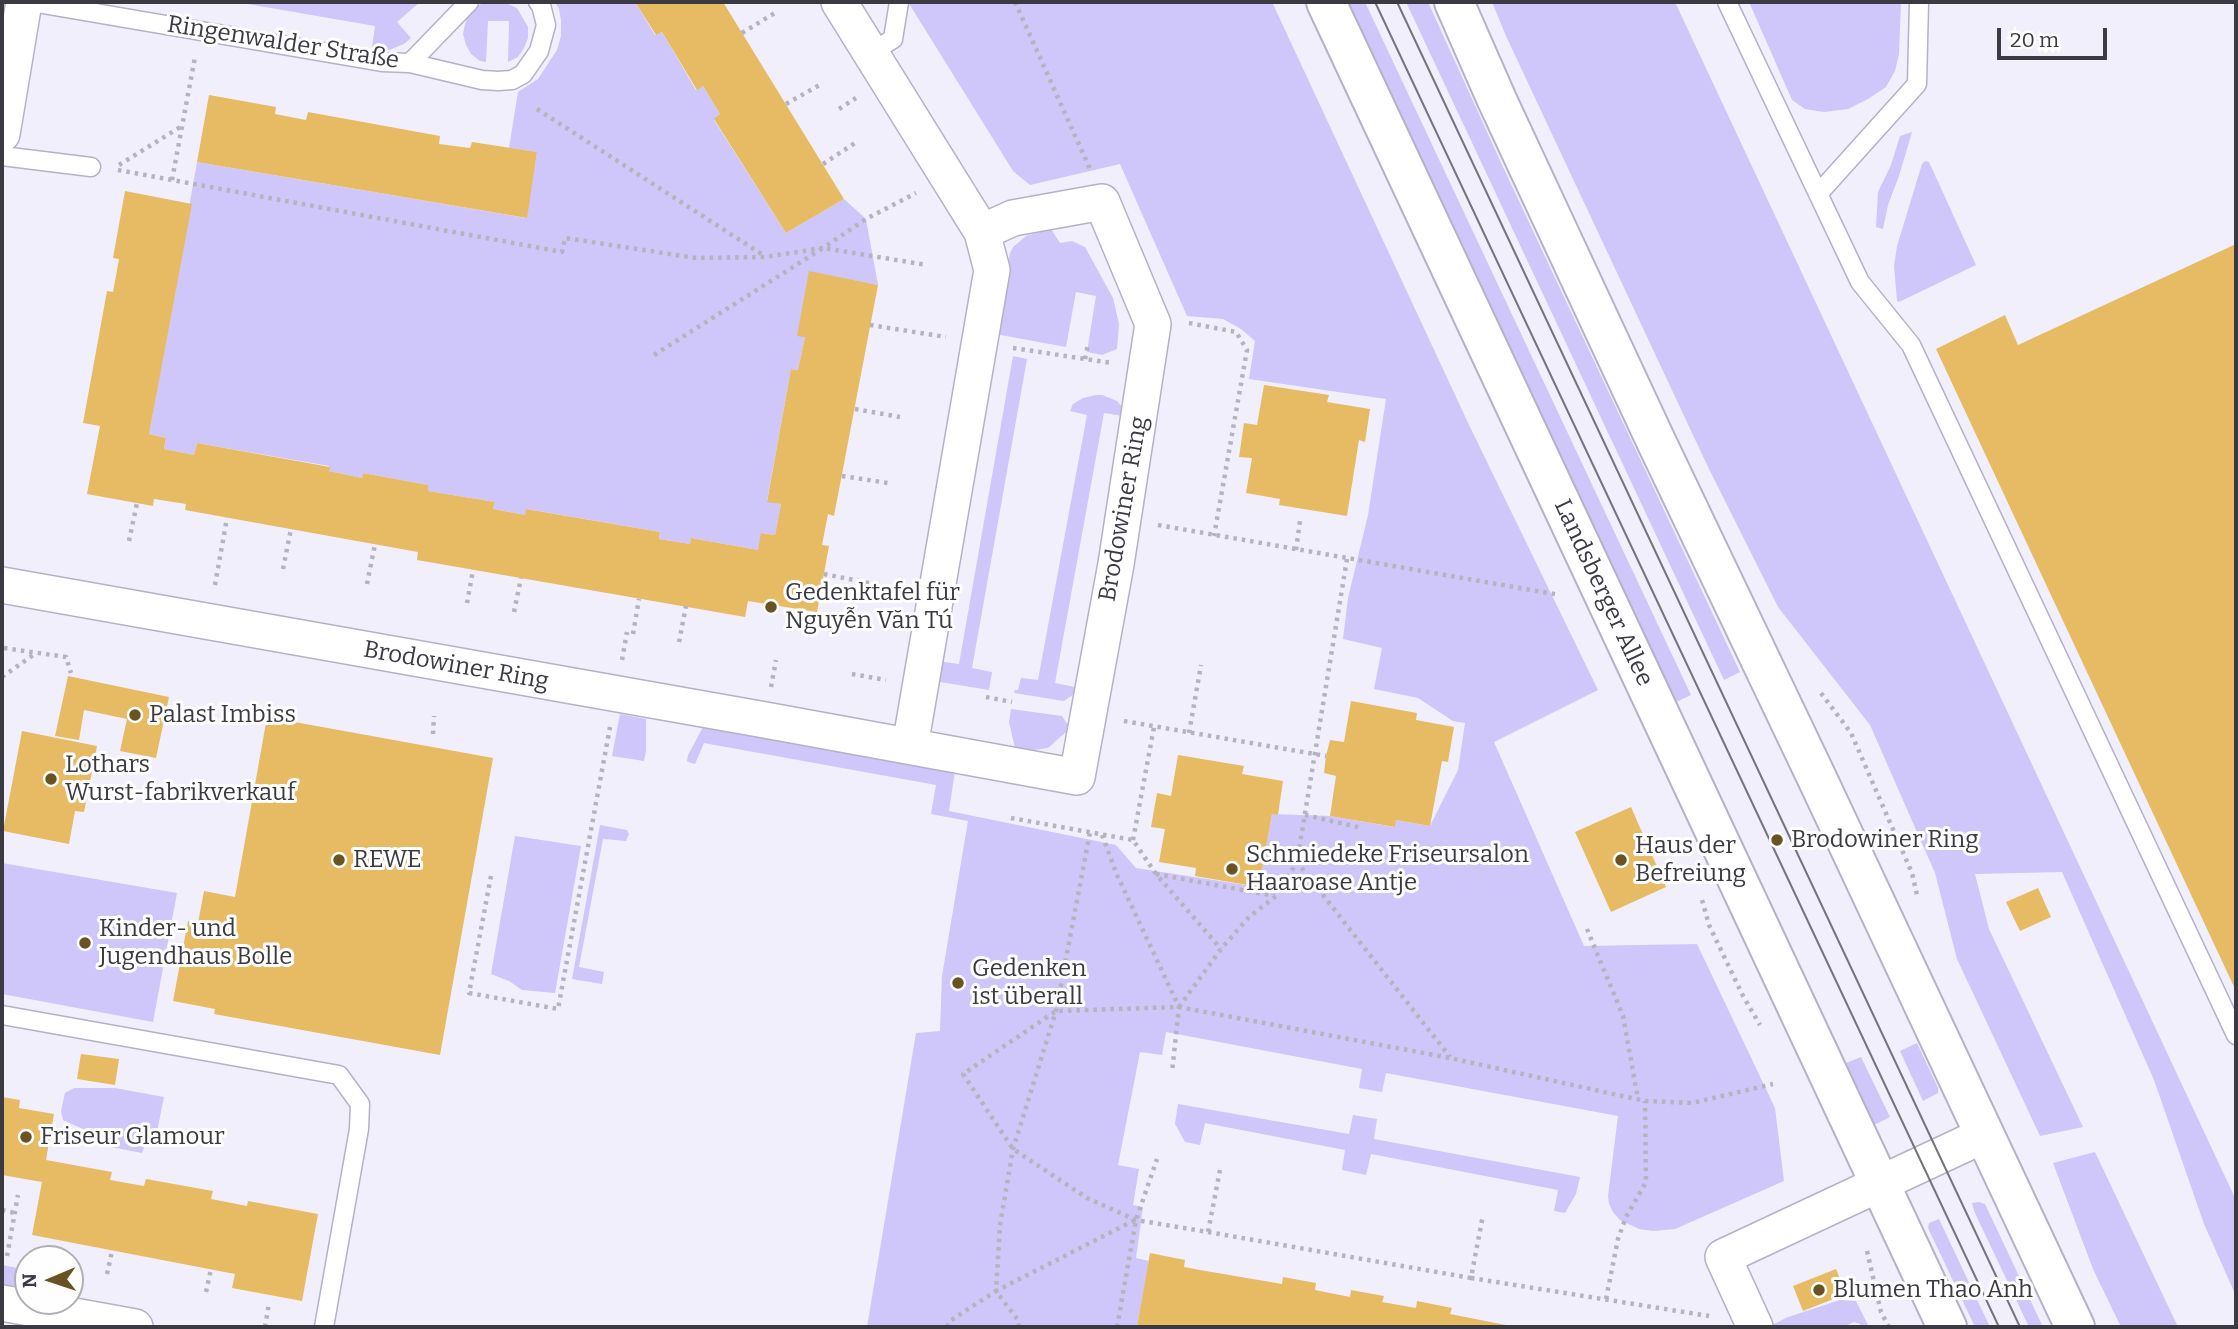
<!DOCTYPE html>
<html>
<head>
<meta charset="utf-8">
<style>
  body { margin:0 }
  #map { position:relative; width:2238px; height:1329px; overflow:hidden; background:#f1effc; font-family:Bitter,serif }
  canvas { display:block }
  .frame { position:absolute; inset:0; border:4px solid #3b3a42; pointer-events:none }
  .north { position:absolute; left:14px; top:1245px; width:70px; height:70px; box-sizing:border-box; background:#fefefe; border:2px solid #b0b0b3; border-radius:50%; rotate:268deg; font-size:19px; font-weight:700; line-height:28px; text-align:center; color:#3b3a42 }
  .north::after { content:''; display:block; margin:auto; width:24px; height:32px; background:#6a5323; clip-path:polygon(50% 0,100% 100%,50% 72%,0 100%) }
  .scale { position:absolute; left:1997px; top:28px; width:110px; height:32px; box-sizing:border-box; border:4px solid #3b3a42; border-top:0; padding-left:9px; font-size:21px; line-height:24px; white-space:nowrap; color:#3b3a42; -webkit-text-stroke:5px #fefefe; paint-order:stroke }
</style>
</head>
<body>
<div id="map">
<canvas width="2238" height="1329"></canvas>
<div class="frame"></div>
<div class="north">N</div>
<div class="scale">20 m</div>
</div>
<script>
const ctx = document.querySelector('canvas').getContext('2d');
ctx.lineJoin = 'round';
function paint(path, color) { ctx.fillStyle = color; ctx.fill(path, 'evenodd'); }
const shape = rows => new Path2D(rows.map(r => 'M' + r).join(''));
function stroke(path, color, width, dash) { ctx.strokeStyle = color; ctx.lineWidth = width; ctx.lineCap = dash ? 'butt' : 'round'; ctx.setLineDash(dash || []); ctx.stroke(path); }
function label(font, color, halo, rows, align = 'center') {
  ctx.font = font + ' Bitter,serif'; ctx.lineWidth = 6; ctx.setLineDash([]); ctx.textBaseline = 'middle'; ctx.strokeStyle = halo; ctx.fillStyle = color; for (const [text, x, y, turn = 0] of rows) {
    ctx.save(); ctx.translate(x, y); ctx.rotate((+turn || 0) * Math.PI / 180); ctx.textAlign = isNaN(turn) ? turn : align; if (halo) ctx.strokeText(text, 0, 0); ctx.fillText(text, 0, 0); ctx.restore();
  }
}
paint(shape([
  [236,2,420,2,397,22,411,38,404,44,389,50,372,47,375,26],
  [486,2,504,2,517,8,528,27,528,38,524,48,518,57,508,62,509,21,488,21,486,62,480,61,471,54,466,45,463,34,465,24,469,14,477,6],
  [555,2,635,2,655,35,662,32,696,90,703,86,720,114,714,120,786,233,844,199,866,219,878,285,810,272,805,337,798,370,791,369,767,501,781,504,775,535,762,533,758,550,691,538,690,544,659,539,660,532,527,509,525,515,493,509,495,502,428,491,428,485,363,473,362,478,329,471,329,466,197,443,194,455,164,449,166,438,149,434,197,162,526,218,537,152,509,148,518,92,538,79,557,50,561,36,561,20,559,9],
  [908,2,1272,2,1470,427,1598,690,1494,742,1584,946,1697,944,1775,1108,1784,1181,1675,1229,1653,1231,1639,1229,1620,1220,1613,1212,1609,1204,1608,1196,1618,1116,1386,1073,1382,1092,1359,1088,1362,1069,1166,1032,1162,1055,1140,1052,1118,1165,1139,1169,1133,1205,1143,1207,1136,1258,1149,1261,1137,1327,867,1327,916,1033,940,1031,942,976,968,821,931,814,936,785,704,743,695,764,691,763,687,761,688,755,703,727,955,771,949,811,1116,845,1136,868,1259,887,1272,814,1330,816,1394,827,1396,820,1430,826,1458,770,1465,723,1453,721,1418,698,1374,689,1382,648,1343,639,1348,598,1368,515,1386,399,1249,379,1255,341,1241,329,1223,319,1187,316,1120,164,1030,185,1013,171],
  [1346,2,1365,2,1691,695,1674,703],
  [1406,2,1428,2,1503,167,1740,672,1724,680],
  [1492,2,1675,2,2236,1200,2236,1296,2204,1224,2154,1080,2062,872,1975,874,1989,929,2083,1127,2040,1136,1957,959,1935,873,1870,725,1778,607,1708,467,1506,36],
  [1749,2,1901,2,1899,54,1895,71,1886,87,1868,99,1848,109,1824,112,1805,109,1792,100],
  [1912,132,1899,176,1888,205,1883,229,1876,227,1878,192,1891,165,1900,136],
  [1925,161,1929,162,1976,265,1899,302,1897,301,1894,266,1897,246,1922,164],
  [1051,229,1060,243,1072,241,1085,247,1113,298,1119,324,1117,349,1102,355,1087,352,1096,296,1076,292,1066,347,995,334,1010,253,1013,247,1026,236],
  [1013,356,1027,359,972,668,992,672,989,690,934,681,937,661,959,664],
  [1096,395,1102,395,1117,401,1124,409,1123,416,1104,413,1055,683,1075,687,1074,694,1064,701,1014,693,1015,690,1018,690,1021,678,1038,680,1087,415,1070,411,1073,404,1083,398],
  [1011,709,1062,716,1068,725,1066,732,1048,748,1028,751,1015,748,1009,722],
  [620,714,646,719,646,751,644,761,612,756],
  [600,825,627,830,629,834,626,841,603,839,579,967,604,972,602,984,572,979],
  [515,836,581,846,555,993,522,990,509,981,491,974],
  [2,863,177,893,153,1022,2,994],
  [1917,1043,1938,1088,1938,1093,1923,1101,1900,1051],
  [1861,1057,1890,1117,1874,1125,1846,1063],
  [74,1088,115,1088,164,1097,157,1132,149,1133,142,1153,95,1144,96,1135,63,1120,61,1111,65,1093],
  [1178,1104,1349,1134,1353,1115,1377,1119,1374,1139,1580,1177,1576,1194,1565,1213,1554,1211,1558,1190,1371,1154,1366,1175,1342,1170,1345,1150,1205,1123,1200,1145,1185,1142,1175,1124],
  [2095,1152,2178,1327,2121,1327,2093,1269,2053,1163],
  [1979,1202,1985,1204,2043,1327,2029,1327,1974,1211,1972,1203],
  [1939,1219,1990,1327,1975,1327,1928,1228,1929,1223],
  [2,1265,28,1270,28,1291,2,1286],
  [1840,1300,1856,1301,1869,1327,1861,1327,1860,1324,1854,1322,1843,1327,1768,1327,1788,1317]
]), '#cfc6f9');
paint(shape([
  [635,2,723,2,844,199,786,233,714,119,720,114,703,86,697,90,662,32,656,35],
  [209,95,276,107,275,114,306,120,308,112,440,136,439,144,470,148,472,142,537,152,527,218,197,162],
  [125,191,192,204,149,434,166,438,164,449,194,455,197,443,330,467,329,471,362,478,363,473,428,485,428,491,495,502,493,509,525,515,526,509,660,532,659,539,690,544,691,538,758,550,761,533,775,535,781,504,767,502,791,369,798,370,805,337,797,336,809,271,878,285,834,516,828,514,822,545,829,546,817,612,748,601,745,617,417,560,418,552,185,510,186,504,154,499,153,506,87,494,100,426,83,423,107,291,113,292,119,259,113,258],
  [2236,244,2236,991,1936,349,2005,315,2018,345],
  [1264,385,1329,395,1327,402,1370,409,1365,442,1359,440,1347,516,1279,505,1280,499,1246,493,1252,458,1239,457,1244,423,1257,425],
  [68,676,169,697,156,758,120,751,127,719,84,710,79,740,55,736],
  [1351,701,1417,713,1416,720,1454,727,1448,762,1442,761,1430,826,1396,820,1395,827,1330,816,1336,776,1324,773,1326,756,1330,740,1344,742],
  [267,717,493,758,440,1055,214,1014,215,1009,173,1001,188,921,198,923,204,891,235,897],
  [22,731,97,746,84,812,75,811,69,844,3,831],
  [1178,755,1244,766,1242,774,1283,781,1278,815,1272,814,1259,887,1195,876,1196,868,1159,862,1165,829,1151,827,1157,793,1171,796],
  [1631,807,1666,887,1611,912,1575,832],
  [2038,888,2051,917,2020,931,2006,902],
  [81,1054,119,1059,115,1085,77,1079],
  [2,1097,20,1100,19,1108,54,1114,46,1160,112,1172,110,1180,144,1186,146,1179,213,1191,211,1199,247,1206,248,1201,318,1214,302,1301,232,1288,235,1274,32,1235,42,1182,2,1175],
  [1150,1253,1185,1260,1184,1267,1200,1270,1282,1284,1283,1277,1316,1283,1315,1290,1350,1297,1351,1290,1384,1296,1382,1302,1416,1308,1417,1301,1452,1308,1450,1314,1516,1327,1137,1327],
  [1836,1269,1846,1294,1803,1311,1793,1286]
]), '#e7bb63');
const service = shape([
  [31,2,382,62,410,63,482,80,498,81,512,80,523,74,539,51,546,25,541,5,538,2],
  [1727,2,1860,282,1911,345,2236,1035],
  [870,53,893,39,899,2],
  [410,63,469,2],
  [2,156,91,167],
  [1818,194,1917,84,1919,2],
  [2,1015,339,1075,360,1104,359,1129,324,1327]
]);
const minor = shape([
  [839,2,982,232,992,270,910,746],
  [2,134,24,2],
  [2,585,765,720,1077,777,1116,564,1153,324,1102,202,1013,218,982,232],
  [2,1303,135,1327],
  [1755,1327,1723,1257,1984,1135]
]);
const primary = shape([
  [1326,2,1947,1327],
  [1454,2,1497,100,1655,439,1815,774,2075,1327]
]);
stroke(service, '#b5b1c6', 21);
stroke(minor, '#b5b1c6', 38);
stroke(primary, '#b5b1c6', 42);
stroke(shape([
  [1015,2,1090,169],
  [742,33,778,11],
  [786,104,823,83],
  [537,109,763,255],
  [839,109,856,98],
  [823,164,858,141],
  [119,165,182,126],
  [118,170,562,252,565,238,696,258,765,257,823,248,866,219,916,193],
  [172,180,195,57],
  [1189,323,1236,332,1247,350,1214,536],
  [870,325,946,337],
  [1013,348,1112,363],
  [654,355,823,248,927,265],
  [1085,359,1088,344],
  [855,409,900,417],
  [842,476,888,483],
  [1158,525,1560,595],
  [129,541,137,503],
  [1296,550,1300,521],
  [1347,559,1297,862,1450,1057],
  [283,569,291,529],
  [824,574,869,583],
  [367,584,375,544],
  [215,585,227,518],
  [467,603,473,570],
  [514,612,521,578],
  [633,634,639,599],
  [679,642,686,606],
  [4,648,66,657,71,673],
  [622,660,627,632],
  [852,674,886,680],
  [2,677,36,653],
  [771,687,776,660],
  [1821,693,1851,733,1912,873,1917,895],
  [986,697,1012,702],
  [1124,721,1326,756],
  [1189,733,1201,665],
  [433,734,434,716],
  [1305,815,1362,828],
  [1011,818,1133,840,1156,874,1221,949],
  [1102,835,1117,875,1179,1007,1172,1072],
  [1133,840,1154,727],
  [1156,874,1275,896],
  [491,876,469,993,558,1009,610,727],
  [1702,900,1709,925,1743,996,1760,1025],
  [1587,929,1623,1016,1638,1099],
  [1179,1007,1221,949,1249,917,1276,896,1297,862],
  [1220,1170,1208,1232,1136,1220,1087,1198,1013,1149,963,1074,1056,1011,1179,1007,1450,1058,1645,1101,1692,1103,1773,1084],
  [2,1210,15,1213],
  [1208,1232,1471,1278,1483,1215],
  [1867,1251,1881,1312,1889,1327],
  [7,1256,18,1195],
  [107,1274,112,1251],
  [1471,1278,1709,1316],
  [206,1292,211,1269],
  [1606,1299,1618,1239,1626,1217,1646,1182,1645,1101],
  [265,1327,269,1303],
  [947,1327,950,1321,996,1291,1000,1225,1013,1149,1056,1011,1090,832],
  [1019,1327,1018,1320,996,1291,1135,1220],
  [1117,1327,1136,1220,1157,1159]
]), '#b4b3be', 4.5, [3.5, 5]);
stroke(service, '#fff', 18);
stroke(minor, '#fff', 35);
stroke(primary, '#fff', 38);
stroke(shape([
  [1375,2,1999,1327],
  [1397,2,2020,1327]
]), '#75747e', 2);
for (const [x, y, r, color] of [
  [771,607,7,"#6a5323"],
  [135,715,7,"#6a5323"],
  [51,779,7,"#6a5323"],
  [1777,840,7,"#6a5323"],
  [339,860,7,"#6a5323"],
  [1621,860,7,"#6a5323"],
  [1232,869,7,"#6a5323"],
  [85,943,7,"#6a5323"],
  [958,983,7,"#6a5323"],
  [26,1137,7,"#6a5323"],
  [1819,1290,7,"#6a5323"]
]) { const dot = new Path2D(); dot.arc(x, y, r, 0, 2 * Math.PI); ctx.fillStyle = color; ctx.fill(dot); stroke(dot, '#fefefe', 2.5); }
label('24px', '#3b3a42', '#fefefe', [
  ["Ringenwalder Straße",283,43,9],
  ["Brodowiner Ring",1124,509,-80],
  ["Landsberger Allee",1603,593,65],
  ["Brodowiner Ring",456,666,10]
]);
label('24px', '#3b3a42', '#fefefe', [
  ["Gedenktafel für",785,593],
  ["Nguyễn Văn Tú",785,621],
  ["Palast Imbiss",149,715],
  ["Lothars",65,765],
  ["Wurst-fabrikverkauf",65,793],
  ["Brodowiner Ring",1791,840],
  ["Haus der",1635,846],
  ["Befreiung",1635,874],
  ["Schmiedeke Friseursalon",1246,855],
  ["Haaroase Antje",1246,883],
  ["REWE",353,860],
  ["Kinder- und",99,929],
  ["Jugendhaus Bolle",99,957],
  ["Gedenken",972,969],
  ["ist überall",972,997],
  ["Friseur Glamour",40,1137],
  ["Blumen Thao Anh",1833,1290]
], 'left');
</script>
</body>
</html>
